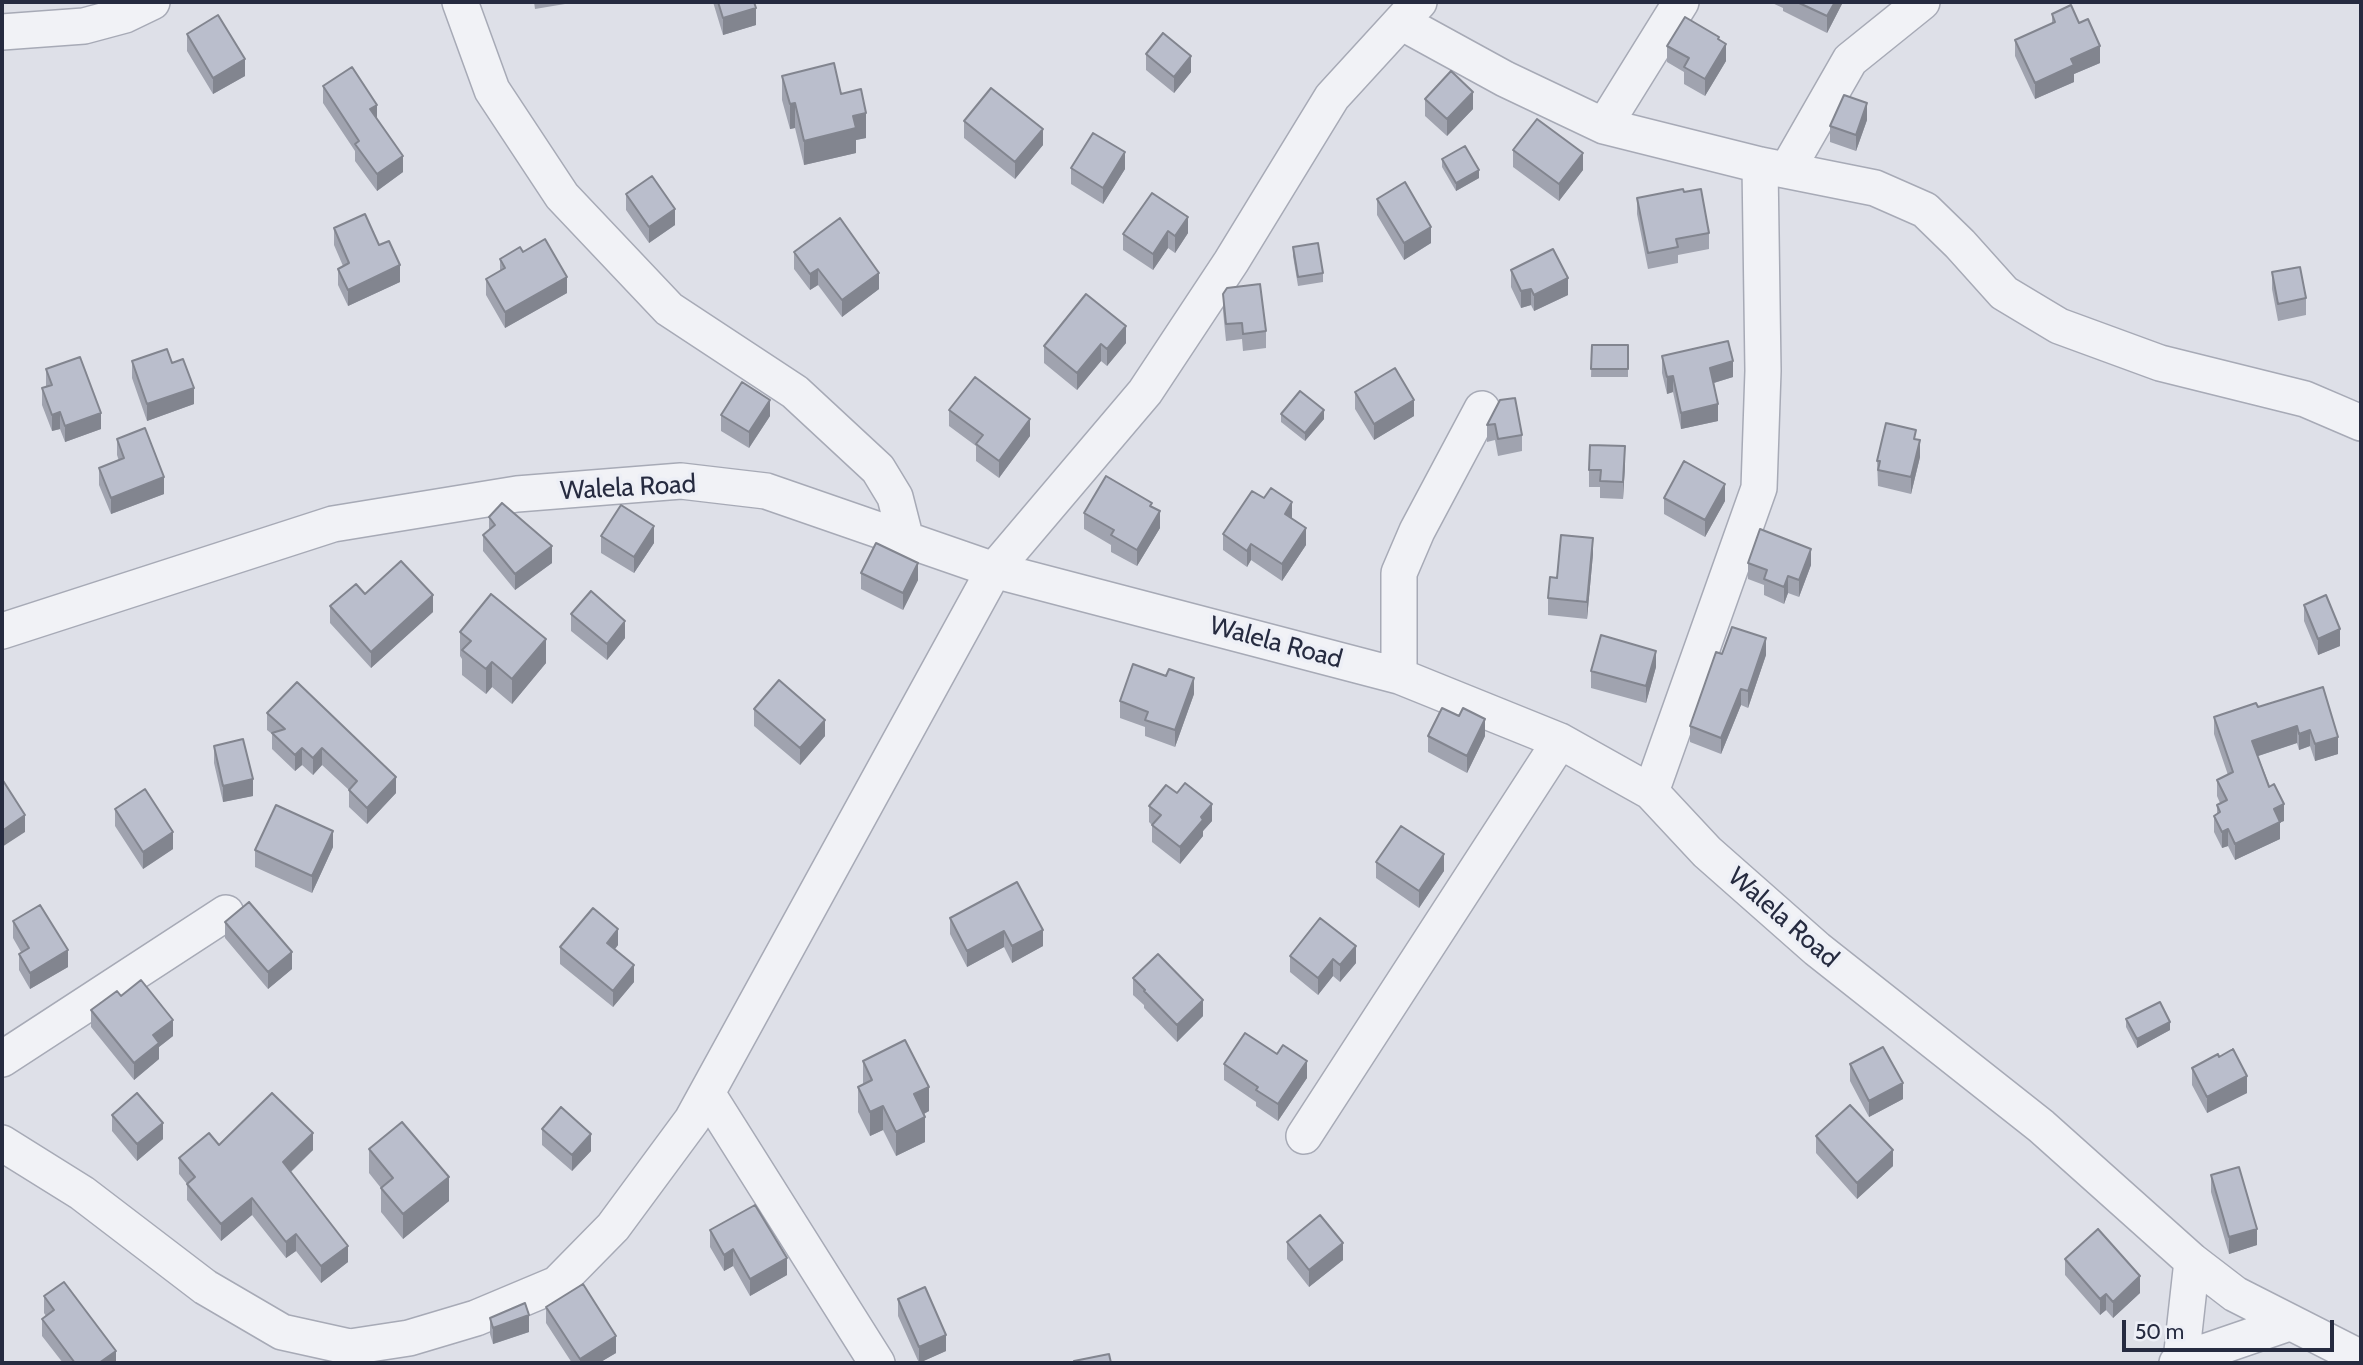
<!DOCTYPE html>
<html>
<head>
<meta charset="utf-8">
<style>
  body { margin:0 }
  #map { position:relative; width:2363px; height:1365px; overflow:hidden; background:#dee0e8; font-family:Cabin,sans-serif }
  canvas { display:block }
  .frame { position:absolute; inset:0; border:4px solid #262b40; pointer-events:none }
  .scale { position:absolute; left:2122px; top:1320px; width:212px; height:32px; box-sizing:border-box; border:4px solid #262b40; border-top:0; padding-left:9px; font-size:21px; line-height:24px; white-space:nowrap; color:#262b40; -webkit-text-stroke:5px #edeff6; paint-order:stroke }
</style>
</head>
<body>
<div id="map">
<canvas width="2363" height="1365"></canvas>
<div class="frame"></div>
<div class="scale">50 m</div>
</div>
<script>
const ctx = document.querySelector('canvas').getContext('2d');
ctx.lineJoin = 'round';
const shape = rows => new Path2D(rows.map(r => 'M' + r).join(''));
function stroke(path, color, width, dash) { ctx.strokeStyle = color; ctx.lineWidth = width; ctx.lineCap = dash ? 'butt' : 'round'; ctx.setLineDash(dash || []); ctx.stroke(path); }
function paint(path, color) { ctx.fillStyle = color; ctx.fill(path, 'evenodd'); }
function label(font, color, halo, rows, align = 'center') {
  ctx.font = font + ' Cabin,sans-serif'; ctx.lineWidth = 7; ctx.setLineDash([]); ctx.textBaseline = 'middle'; ctx.strokeStyle = halo; ctx.fillStyle = color; for (const [text, x, y, turn = 0] of rows) {
    ctx.save(); ctx.translate(x, y); ctx.rotate((+turn || 0) * Math.PI / 180); ctx.textAlign = isNaN(turn) ? turn : align; if (halo) ctx.strokeText(text, 0, 0); ctx.fillText(text, 0, 0); ctx.restore();
  }
}
const minor = shape([
  [460,2,492,90,562,196,669,309,795,392,878,469,895,497,906,540],
  [1401,22,1505,79,1604,126,1760,165,1875,188,1925,210,1960,244,2004,293,2059,326,2160,363,2305,399,2361,423],
  [2,32,84,26,125,15,152,2],
  [1604,126,1681,2],
  [1787,170,1850,60,1922,2],
  [2,631,333,524,517,494,681,481,766,491,994,570,1399,676,1560,741,1651,792,1707,852,1817,949,2041,1126,2192,1261,2235,1294,2361,1358],
  [1399,676,1399,573,1417,531,1482,409],
  [1651,792,1759,488,1763,371,1760,165],
  [2,1059,226,913],
  [707,1093,877,1363],
  [1304,1136,1560,741],
  [2,1143,82,1193,205,1287,282,1332,350,1347,409,1338,476,1318,557,1284,613,1227,692,1120,994,570,1145,392,1231,262,1332,97,1419,2],
  [2181,1360,2192,1261],
  [2177,1363,2181,1360,2289,1323]
]);
stroke(minor, '#a7aab6', 38);
stroke(minor, '#f1f2f6', 35);
paint(shape([
  [534,2,565,2,565,4,535,9],
  [713,2,754,2,756,25,723,35],
  [1770,2,1843,2,1827,33,1783,11,1783,8],
  [2052,14,2079,23,2100,63,2074,74,2074,82,2035,99,2015,56,2015,40,2052,24],
  [187,34,245,76,213,94,187,51],
  [1719,40,1726,61,1705,96,1684,84,1684,72,1667,62,1667,46],
  [1146,54,1191,72,1174,93,1146,70],
  [782,76,841,94,866,138,856,140,856,153,804,165,795,128,790,129,782,100],
  [323,86,377,119,403,172,377,191,355,161,355,151,323,103],
  [1425,99,1473,109,1447,136,1425,116],
  [1867,120,1856,151,1830,142,1830,126],
  [964,121,1043,145,1015,179,964,138],
  [1513,150,1583,170,1559,201,1513,167],
  [1442,159,1479,178,1456,191,1442,167],
  [1071,168,1125,169,1103,204,1071,184],
  [1684,192,1709,233,1709,249,1678,255,1678,263,1648,269,1637,214,1637,198],
  [1152,193,1188,233,1175,253,1168,248,1153,270,1123,250,1123,234],
  [626,194,675,225,649,243,626,210],
  [1377,199,1431,243,1404,260,1377,215],
  [334,228,379,245,400,282,348,306,338,285,338,269,343,266,334,245],
  [1293,247,1323,273,1323,282,1298,286,1293,256],
  [523,252,567,293,505,328,486,295,486,279,500,271,500,259],
  [794,252,879,289,842,317,818,285,810,290,794,269],
  [1511,270,1568,295,1534,311,1531,305,1521,308,1511,287],
  [2272,272,2306,298,2306,315,2278,321,2272,289],
  [1223,294,1266,331,1266,348,1243,351,1242,339,1226,341,1223,311],
  [1126,343,1107,366,1101,361,1077,390,1044,363,1044,346],
  [1592,345,1628,345,1628,377,1591,377],
  [1662,356,1733,377,1714,383,1718,421,1681,429,1673,392,1667,394,1662,373],
  [132,361,172,363,194,404,147,421,132,378],
  [46,369,101,429,65,442,60,429,52,431,42,405,42,388,46,387],
  [1355,392,1414,416,1374,440,1355,409],
  [1500,400,1522,435,1522,451,1498,456,1495,440,1487,442,1487,425],
  [949,410,1030,436,999,478,976,461,976,446,949,426],
  [1281,414,1324,419,1305,441,1281,422],
  [721,415,770,416,749,448,721,431],
  [117,439,164,494,111,514,99,485,99,468,119,461,117,455],
  [1916,440,1920,457,1911,494,1878,486,1877,461],
  [1625,463,1623,499,1600,498,1600,487,1589,487,1589,470],
  [1664,498,1725,501,1705,537,1664,514],
  [1152,507,1160,528,1137,566,1111,552,1111,545,1084,529,1084,513],
  [489,517,552,563,515,590,483,551,483,535,489,530],
  [1292,519,1306,545,1282,581,1251,560,1247,567,1223,550,1223,534],
  [601,536,654,543,634,573,601,553],
  [1593,554,1587,619,1548,615,1548,598,1557,578],
  [1748,563,1811,565,1799,597,1788,593,1784,604,1764,595,1764,585,1748,579],
  [861,573,918,580,903,610,861,589],
  [365,594,433,612,371,668,330,623,330,606],
  [2304,605,2340,646,2318,655,2304,621],
  [571,614,625,638,607,660,571,631],
  [460,632,546,663,512,704,492,687,486,694,462,675,462,659,460,656],
  [1722,654,1766,655,1748,708,1741,705,1721,754,1690,742,1690,726],
  [1656,667,1646,703,1591,688,1591,671],
  [2323,687,2338,754,2315,761,2310,746,2299,750,2297,743,2258,756,2284,821,2280,822,2280,839,2235,860,2228,846,2222,848,2214,832,2214,816,2217,814,2217,805,2220,803,2217,796,2217,780,2228,775,2214,734,2214,717,2258,707],
  [1194,694,1175,747,1145,736,1145,727,1120,718,1120,701],
  [754,709,825,736,800,765,754,726],
  [267,713,396,793,367,824,349,807,349,790,322,765,313,775,302,765,295,771,272,749,272,734,267,730],
  [1459,716,1485,736,1467,773,1428,752,1428,736],
  [214,746,253,796,223,802,214,763],
  [1149,806,1212,821,1203,831,1203,836,1180,864,1152,842,1152,825,1149,822],
  [115,809,173,849,143,869,115,826],
  [333,847,312,893,255,867,255,850],
  [1376,862,1444,871,1419,908,1376,878],
  [1017,882,1043,946,1012,963,1004,947,967,967,950,934,950,918],
  [13,921,68,967,30,989,19,970,19,954,21,952,13,938],
  [225,922,292,969,268,989,225,938],
  [618,945,615,949,634,982,613,1007,560,964,560,947],
  [1356,946,1356,963,1340,982,1333,976,1318,995,1290,972,1290,956],
  [1133,978,1203,1016,1177,1042,1144,1008,1144,1005,1133,995],
  [121,996,173,1036,159,1047,159,1059,134,1080,91,1027,91,1010],
  [2126,1019,2170,1030,2137,1048,2126,1027],
  [863,1061,929,1111,924,1114,925,1142,896,1156,883,1130,870,1136,858,1112,858,1087,863,1085],
  [1224,1064,1307,1078,1278,1121,1256,1106,1256,1102,1224,1080],
  [1850,1064,1903,1099,1869,1117,1850,1081],
  [2192,1068,2247,1093,2207,1113,2192,1085],
  [112,1115,163,1139,137,1161,112,1131],
  [542,1129,591,1151,572,1171,542,1145],
  [1816,1136,1893,1166,1857,1199,1816,1153],
  [219,1145,313,1150,291,1172,348,1262,321,1283,296,1251,286,1258,252,1215,221,1241,187,1200,187,1184,179,1174,179,1158],
  [369,1149,449,1201,403,1239,381,1212,381,1188,369,1173],
  [2211,1175,2257,1245,2229,1254,2211,1192],
  [710,1230,787,1275,750,1296,733,1266,724,1271,710,1247],
  [1287,1242,1343,1260,1309,1287,1287,1259],
  [2065,1259,2140,1293,2113,1318,2106,1310,2100,1315,2065,1275],
  [44,1296,116,1363,63,1363,42,1336,42,1319,46,1316,44,1313],
  [898,1299,946,1351,919,1363,898,1316],
  [546,1307,616,1353,599,1363,572,1363,546,1323],
  [490,1318,529,1332,493,1344,490,1334]
]), '#a0a3af');
paint(shape([
  [1835,2,1843,2,1827,33,1827,16],
  [756,8,756,25,723,35,723,18],
  [1726,44,1726,61,1705,96,1705,79],
  [2100,46,2100,63,2074,74,2074,82,2035,99,2035,83,2071,59],
  [1191,56,1191,72,1174,93,1174,77],
  [245,59,245,76,213,94,213,78],
  [1473,92,1473,109,1447,136,1447,119],
  [795,103,795,128,790,129,790,104],
  [1867,103,1867,120,1856,151,1856,135],
  [377,105,377,121,370,109],
  [866,113,866,138,856,140,856,153,804,165,804,141,853,116],
  [1043,129,1043,145,1015,179,1015,162],
  [1125,152,1125,169,1103,204,1103,188],
  [1583,153,1583,170,1559,201,1559,184],
  [403,156,403,172,377,191,377,174],
  [1479,170,1479,178,1456,191,1456,183],
  [675,209,675,225,649,243,649,227],
  [1188,217,1188,233,1175,253,1175,236],
  [1431,227,1431,243,1404,260,1404,243],
  [1168,231,1168,248,1153,270,1153,254],
  [400,265,400,282,348,306,348,290],
  [818,269,818,285,810,290,810,274],
  [879,273,879,289,842,317,842,300],
  [567,277,567,293,505,328,505,312],
  [1568,278,1568,295,1534,311,1534,295],
  [1531,289,1531,305,1521,308,1521,291],
  [1126,326,1126,343,1107,366,1107,349],
  [1101,344,1101,361,1077,390,1077,373],
  [1733,361,1733,377,1710,384,1710,368],
  [1673,376,1673,392,1667,394,1667,377],
  [194,388,194,404,147,421,147,404],
  [770,400,770,416,749,448,749,432],
  [1414,400,1414,416,1374,440,1374,424],
  [1718,404,1718,421,1681,429,1681,413],
  [1324,410,1324,419,1305,441,1305,433],
  [60,412,60,429,52,431,52,415],
  [101,413,101,429,65,442,65,426],
  [1030,419,1030,436,999,478,999,461],
  [1920,440,1920,457,1911,494,1911,477],
  [1625,446,1625,463,1623,499,1623,482],
  [164,477,164,494,111,514,111,498],
  [1725,484,1725,501,1705,537,1705,520],
  [1292,502,1292,519,1285,514],
  [1160,511,1160,528,1137,566,1137,550],
  [654,526,654,543,634,573,634,557],
  [1306,528,1306,545,1282,581,1282,564],
  [1593,538,1593,554,1587,619,1587,602],
  [1251,544,1251,560,1247,567,1247,551],
  [552,546,552,563,515,590,515,574],
  [1811,549,1811,565,1799,597,1799,580],
  [918,563,918,580,903,610,903,593],
  [1788,576,1788,593,1784,604,1784,587],
  [433,595,433,612,371,668,371,652],
  [625,621,625,638,607,660,607,644],
  [2340,629,2340,646,2318,655,2318,639],
  [1766,638,1766,655,1748,708,1748,691],
  [546,639,546,663,512,704,512,679],
  [1656,651,1656,667,1646,703,1646,686],
  [492,662,492,687,486,694,486,669],
  [1194,678,1194,694,1175,747,1175,730],
  [1741,689,1741,705,1721,754,1721,738],
  [1485,719,1485,736,1467,773,1467,756],
  [825,720,825,736,800,765,800,748],
  [2297,726,2297,743,2252,758,2252,741],
  [2310,730,2310,746,2299,750,2299,734],
  [2338,737,2338,754,2315,761,2315,744],
  [302,748,302,765,295,771,295,755],
  [322,748,322,765,313,775,313,758],
  [396,777,396,793,367,824,367,808],
  [253,779,253,796,223,802,223,786],
  [1212,804,1212,821,1203,831,1203,836,1180,864,1180,847,1201,817],
  [2284,804,2284,821,2274,825,2274,809],
  [25,815,25,832,2,847,2,831],
  [2280,822,2280,839,2235,860,2235,844],
  [2228,829,2228,846,2222,848,2222,832],
  [333,831,333,847,312,893,312,876],
  [173,832,173,849,143,869,143,852],
  [1444,854,1444,871,1419,908,1419,891],
  [618,929,618,945,607,959,607,943],
  [1043,930,1043,946,1012,963,1012,946],
  [1004,931,1004,947,967,967,967,951],
  [1356,946,1356,963,1340,982,1340,965],
  [68,950,68,967,30,989,30,973],
  [292,952,292,969,268,989,268,972],
  [1333,959,1333,976,1318,995,1318,978],
  [634,965,634,982,613,1007,613,991],
  [1203,1000,1203,1016,1177,1042,1177,1025],
  [173,1020,173,1036,159,1047,159,1059,134,1080,134,1063,153,1035],
  [2170,1022,2170,1030,2137,1048,2137,1039],
  [1307,1061,1307,1078,1278,1121,1278,1104],
  [2247,1076,2247,1093,2207,1113,2207,1097],
  [1903,1083,1903,1099,1869,1117,1869,1101],
  [929,1087,929,1111,914,1119,914,1094],
  [883,1106,883,1130,870,1136,870,1112],
  [925,1117,925,1142,896,1156,896,1132],
  [163,1123,163,1139,137,1161,137,1144],
  [313,1133,313,1150,283,1179,283,1162],
  [591,1134,591,1151,572,1171,572,1155],
  [1893,1150,1893,1166,1857,1199,1857,1183],
  [449,1177,449,1201,403,1239,403,1214],
  [252,1198,252,1215,221,1241,221,1224],
  [2257,1229,2257,1245,2229,1254,2229,1237],
  [296,1234,296,1251,286,1258,286,1242],
  [1343,1243,1343,1260,1309,1287,1309,1270],
  [348,1246,348,1262,321,1283,321,1266],
  [733,1249,733,1266,724,1271,724,1255],
  [787,1258,787,1275,750,1296,750,1279],
  [2140,1276,2140,1293,2113,1318,2113,1302],
  [2106,1294,2106,1310,2100,1315,2100,1299],
  [529,1315,529,1332,493,1344,493,1328],
  [946,1335,946,1351,919,1363,919,1347],
  [616,1336,616,1353,599,1363,580,1363,580,1359],
  [116,1351,116,1363,99,1363]
]), '#82858f');
const building = shape([
  [718,2,754,2,756,8,723,18,718,2],
  [1797,2,1835,2,1827,16,1797,2],
  [2071,5,2079,23,2088,19,2100,46,2071,59,2074,65,2035,83,2015,40,2055,22,2052,14,2071,5],
  [218,15,245,59,213,78,187,34,218,15],
  [1685,17,1719,37,1718,39,1726,44,1705,79,1684,67,1689,58,1667,46,1685,17],
  [1163,33,1191,56,1174,77,1146,54,1163,33],
  [834,63,841,94,861,89,866,113,853,116,856,128,804,141,795,103,790,104,782,76,834,63],
  [352,67,377,105,370,109,403,156,377,174,355,144,359,141,323,86,352,67],
  [1451,71,1473,92,1447,119,1425,99,1451,71],
  [991,88,1043,129,1015,162,964,121,991,88],
  [1844,95,1867,103,1856,135,1830,126,1844,95],
  [1537,119,1583,153,1559,184,1513,150,1537,119],
  [1093,133,1125,152,1103,188,1071,168,1093,133],
  [1465,146,1479,170,1456,183,1442,159,1465,146],
  [652,176,675,209,649,227,626,194,652,176],
  [1405,182,1431,227,1404,243,1377,199,1405,182],
  [1683,189,1684,192,1701,189,1709,233,1676,239,1678,247,1648,253,1637,198,1683,189],
  [1152,193,1188,217,1175,236,1168,231,1153,254,1123,234,1152,193],
  [365,214,379,245,389,241,400,265,348,290,338,269,349,263,334,228,365,214],
  [840,218,879,273,842,300,818,269,810,274,794,252,840,218],
  [545,239,567,277,505,312,486,279,505,268,500,259,520,247,523,252,545,239],
  [1318,243,1323,273,1298,277,1293,247,1318,243],
  [1553,249,1568,278,1534,295,1531,289,1521,291,1511,270,1553,249],
  [2300,267,2306,298,2278,304,2272,272,2300,267],
  [1260,284,1266,331,1243,334,1242,323,1226,324,1223,294,1227,288,1260,284],
  [1086,294,1126,326,1107,349,1101,344,1077,373,1044,346,1086,294],
  [1728,341,1733,361,1710,368,1718,404,1681,413,1673,376,1667,377,1662,356,1728,341],
  [1592,345,1628,345,1628,369,1591,369,1592,345],
  [167,349,172,363,183,359,194,388,147,404,132,361,167,349],
  [80,357,101,413,65,426,60,412,52,415,42,388,52,385,46,369,80,357],
  [1395,368,1414,400,1374,424,1355,392,1395,368],
  [975,377,1030,419,999,461,976,444,983,435,949,410,975,377],
  [742,382,770,400,749,432,721,415,742,382],
  [1300,391,1324,410,1305,433,1281,414,1300,391],
  [1515,398,1522,435,1498,439,1495,424,1487,425,1500,400,1515,398],
  [1886,423,1916,430,1914,439,1920,440,1911,477,1878,470,1880,461,1877,461,1886,423],
  [145,428,164,477,111,498,99,468,124,458,117,439,145,428],
  [1590,445,1625,446,1623,482,1600,481,1601,470,1589,470,1590,445],
  [1684,461,1725,484,1705,520,1664,498,1684,461],
  [1106,476,1152,503,1150,506,1160,511,1137,550,1111,535,1114,530,1084,513,1106,476],
  [1271,488,1292,502,1285,514,1306,528,1282,564,1251,544,1247,551,1223,534,1252,491,1264,498,1271,488],
  [502,503,552,546,515,574,483,535,495,525,489,517,502,503],
  [621,505,654,526,634,557,601,536,621,505],
  [1760,529,1811,549,1799,580,1788,576,1784,587,1764,579,1767,570,1748,563,1760,529],
  [1561,535,1593,538,1587,602,1548,598,1550,577,1557,578,1561,535],
  [876,543,918,563,903,593,861,573,876,543],
  [401,561,433,595,371,652,330,606,356,584,365,594,401,561],
  [591,591,625,621,607,644,571,614,591,591],
  [491,594,546,639,512,679,492,662,486,669,462,650,471,641,460,632,491,594],
  [2326,595,2340,629,2318,639,2304,605,2326,595],
  [1732,627,1766,638,1748,691,1741,689,1721,738,1690,726,1716,652,1722,654,1732,627],
  [1601,635,1656,651,1646,686,1591,671,1601,635],
  [1133,664,1166,676,1169,669,1194,678,1175,730,1145,720,1148,712,1120,701,1133,664],
  [779,680,825,720,800,748,754,709,779,680],
  [297,682,396,777,367,808,349,790,357,781,322,748,313,758,302,748,295,755,272,733,285,729,267,713,297,682],
  [2323,687,2338,737,2315,744,2310,730,2299,734,2297,726,2252,741,2269,787,2274,784,2284,804,2274,809,2280,822,2235,844,2228,829,2222,832,2214,816,2220,812,2217,805,2227,800,2217,780,2233,772,2214,717,2256,703,2258,707,2323,687],
  [1442,708,1459,716,1463,708,1485,719,1467,756,1428,736,1442,708],
  [243,739,253,779,223,786,214,746,243,739],
  [2,779,25,815,2,831,2,779],
  [1185,783,1212,804,1201,817,1203,820,1180,847,1152,825,1161,815,1149,806,1166,785,1177,793,1185,783],
  [145,789,173,832,143,852,115,809,145,789],
  [276,805,333,831,312,876,255,850,276,805],
  [1401,826,1444,854,1419,891,1376,862,1401,826],
  [1017,882,1043,930,1012,946,1004,931,967,951,950,918,1017,882],
  [249,902,292,952,268,972,225,922,249,902],
  [40,905,68,950,30,973,19,954,29,948,13,921,40,905],
  [593,908,618,929,607,943,634,965,613,991,560,947,593,908],
  [1320,918,1356,946,1340,965,1333,959,1318,978,1290,956,1320,918],
  [1158,954,1203,1000,1177,1025,1144,991,1145,990,1133,978,1158,954],
  [141,980,173,1020,153,1035,159,1043,134,1063,91,1010,117,991,121,996,141,980],
  [2160,1002,2170,1022,2137,1039,2126,1019,2160,1002],
  [1245,1033,1277,1054,1283,1045,1307,1061,1278,1104,1256,1090,1258,1087,1224,1064,1245,1033],
  [905,1040,929,1087,914,1094,925,1117,896,1132,883,1106,870,1112,858,1087,872,1080,863,1061,905,1040],
  [1883,1047,1903,1083,1869,1101,1850,1064,1883,1047],
  [2233,1049,2247,1076,2207,1097,2192,1068,2218,1054,2219,1057,2233,1049],
  [137,1093,163,1123,137,1144,112,1115,137,1093],
  [272,1093,313,1133,283,1162,348,1246,321,1266,296,1234,286,1242,252,1198,221,1224,187,1184,195,1177,179,1158,209,1133,219,1145,272,1093],
  [1850,1105,1893,1150,1857,1183,1816,1136,1850,1105],
  [561,1107,591,1134,572,1155,542,1129,561,1107],
  [402,1122,449,1177,403,1214,381,1188,393,1178,369,1149,402,1122],
  [2239,1167,2257,1229,2229,1237,2211,1175,2239,1167],
  [755,1205,787,1258,750,1279,733,1249,724,1255,710,1230,755,1205],
  [1320,1215,1343,1243,1309,1270,1287,1242,1320,1215],
  [2098,1229,2140,1276,2113,1302,2106,1294,2100,1299,2065,1259,2098,1229],
  [64,1282,116,1351,99,1363,75,1363,42,1319,54,1310,44,1296,64,1282],
  [583,1284,616,1336,580,1359,546,1307,583,1284],
  [925,1287,946,1335,919,1347,898,1299,925,1287],
  [525,1303,529,1315,493,1328,490,1318,525,1303],
  [1109,1354,1111,1363,1075,1363,1074,1361,1109,1354]
]);
paint(building, '#babecc');
stroke(building, '#82858f', 2);
label('26px', '#262b40', '#edeff6', [
  ["Walela Road",628,488,-3],
  ["Walela Road",1276,643,15],
  ["Walela Road",1783,918,41]
]);
</script>
</body>
</html>
